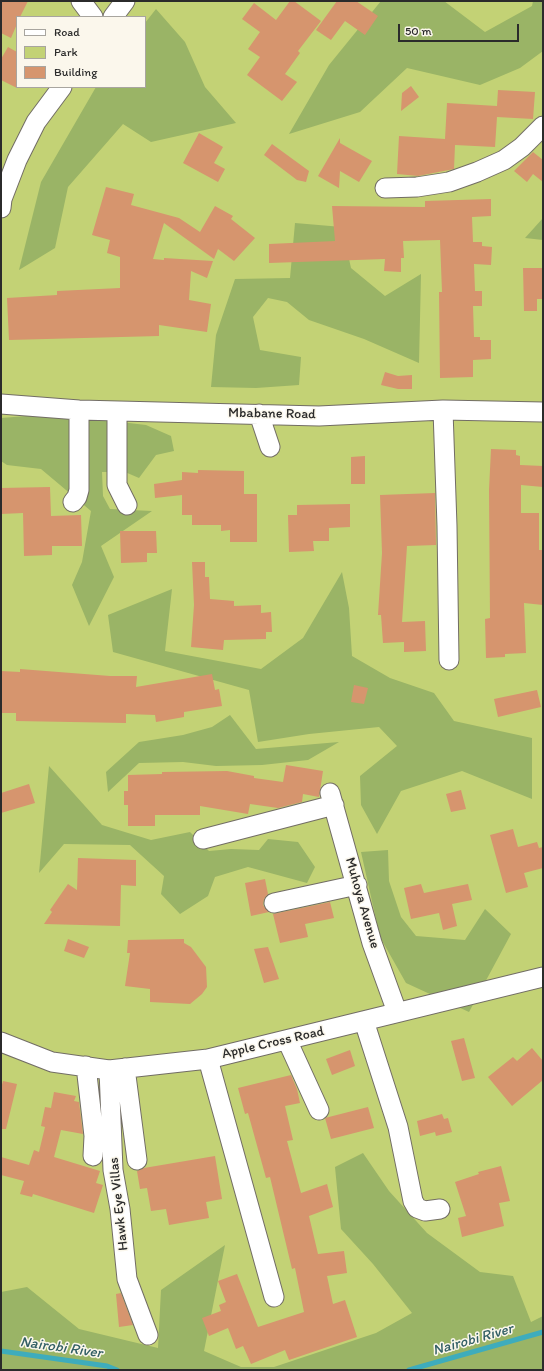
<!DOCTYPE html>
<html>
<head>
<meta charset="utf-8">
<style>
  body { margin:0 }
  #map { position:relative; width:544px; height:1371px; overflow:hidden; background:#f6e8d1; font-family:Itim,sans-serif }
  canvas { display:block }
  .frame { position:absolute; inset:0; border:2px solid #2b2b2b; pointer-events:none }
  .legend { position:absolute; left:16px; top:16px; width:130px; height:72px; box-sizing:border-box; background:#fbf7ec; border:1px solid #a8a59f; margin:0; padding:5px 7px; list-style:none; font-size:12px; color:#2b2b2b }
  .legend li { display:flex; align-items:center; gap:8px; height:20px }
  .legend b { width:20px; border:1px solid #a8a59f }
  .scale { position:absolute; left:398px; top:24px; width:121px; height:18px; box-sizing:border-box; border:2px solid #2b2b2b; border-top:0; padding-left:5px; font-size:12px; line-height:14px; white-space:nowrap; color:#2b2b2b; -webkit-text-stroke:3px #fbf7ec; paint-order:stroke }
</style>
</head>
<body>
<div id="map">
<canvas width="544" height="1371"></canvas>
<div class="frame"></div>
<ul class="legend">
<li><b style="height:5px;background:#fff"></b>Road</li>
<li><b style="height:11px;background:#c3d275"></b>Park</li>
<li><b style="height:11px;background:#d6956e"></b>Building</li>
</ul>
<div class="scale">50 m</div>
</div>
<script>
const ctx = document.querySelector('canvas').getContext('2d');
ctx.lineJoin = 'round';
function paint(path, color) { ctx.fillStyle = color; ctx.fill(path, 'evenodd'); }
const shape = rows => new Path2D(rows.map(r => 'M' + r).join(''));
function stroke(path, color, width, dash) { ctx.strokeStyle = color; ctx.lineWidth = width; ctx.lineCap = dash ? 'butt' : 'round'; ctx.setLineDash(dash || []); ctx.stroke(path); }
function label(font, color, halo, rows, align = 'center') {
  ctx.font = font + ' Itim,sans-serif'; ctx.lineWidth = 3; ctx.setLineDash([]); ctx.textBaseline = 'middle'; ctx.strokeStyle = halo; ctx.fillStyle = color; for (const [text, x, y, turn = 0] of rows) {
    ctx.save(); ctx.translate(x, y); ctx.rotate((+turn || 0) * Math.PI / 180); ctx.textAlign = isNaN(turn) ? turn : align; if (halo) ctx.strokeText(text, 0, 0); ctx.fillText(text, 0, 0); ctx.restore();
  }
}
paint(shape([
  [1,1,543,1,543,1370,1,1370],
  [17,17,145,17,145,87,17,87]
]), '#c3d275');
paint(shape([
  [381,1,444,1,485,32,532,6,533,1,543,1,543,51,520,68,480,85,407,68,360,112,289,134,329,65],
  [156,9,185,42,205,87,236,123,151,142,123,124,68,187,55,248,19,270,41,182,96,87,145,87,145,23],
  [543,218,543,240,525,238],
  [295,223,342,227,351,268,385,296,421,274,419,363,364,339,309,320,287,302,268,298,253,317,260,350,301,357,299,385,256,388,211,387,216,335,235,279,290,278],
  [52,414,146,425,171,436,174,451,156,455,139,478,125,472,102,472,103,496,110,509,152,511,101,546,114,577,89,626,72,585,82,562,91,511,41,469,7,465,1,461,1,418],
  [342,572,349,608,352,656,390,678,434,693,454,721,532,738,532,799,462,771,401,791,377,834,361,805,360,776,397,746,379,727,309,734,258,742,249,690,113,652,108,615,172,589,165,651,261,669,303,638],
  [230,715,256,749,339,742,308,760,262,765,216,766,183,762,139,763,108,792,106,772,139,742,183,735,212,727],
  [49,766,102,825,151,840,190,832,209,851,231,849,259,850,268,839,298,842,315,867,307,883,248,867,215,877,208,896,180,914,161,894,164,876,130,845,64,844,39,873],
  [388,850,389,881,401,917,416,936,465,940,485,909,511,934,469,1012,406,983,380,937,361,852],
  [363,1153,389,1191,427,1233,480,1272,513,1276,531,1322,543,1316,543,1370,1,1370,1,1292,27,1287,79,1329,158,1348,161,1290,225,1245,204,1351,241,1367,274,1367,376,1333,412,1313,373,1264,341,1229,335,1167]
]), '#9ab466');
stroke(shape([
  [1,1351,107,1366,117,1370],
  [409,1370,543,1332]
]), '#3eacbc', 5);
paint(shape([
  [1,1,28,1,20,17,17,17,17,24,11,38,1,33],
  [290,1,294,1,321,21,298,51,300,53,285,74,297,82,282,101,247,75,260,57,248,49,260,32,242,19,254,3,276,20],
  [337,1,356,1,378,16,365,35,345,21,331,40,316,30],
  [8,47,17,52,17,88,1,80,1,59],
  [411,86,419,97,401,111,402,93],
  [498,90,535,92,533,119,497,117,495,147,455,145,454,169,418,176,397,174,399,136,445,139,447,103,497,106],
  [199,133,223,147,214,163,225,169,218,182,183,163],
  [340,138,340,143,372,161,359,182,340,171,339,188,318,176],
  [272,144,309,171,306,182,297,180,264,155],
  [533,152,543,160,543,182,533,174,527,182,514,171],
  [106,187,134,194,131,205,179,218,200,232,215,206,233,216,231,219,255,238,234,261,218,249,214,259,164,223,153,259,164,260,164,258,213,261,207,278,191,271,189,300,211,304,207,332,159,325,159,336,9,340,7,298,57,295,57,291,120,288,120,257,107,253,110,240,92,235],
  [491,199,491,216,472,217,473,242,482,242,482,246,492,247,491,265,474,264,475,291,482,291,482,306,473,306,474,337,480,337,480,340,491,340,491,359,473,360,473,377,440,378,439,292,442,292,440,240,403,241,404,258,401,258,401,272,384,271,385,259,269,263,269,244,335,241,332,206,425,207,425,201],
  [523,268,543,268,543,299,537,299,537,311,524,311],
  [385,372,398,376,412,375,412,389,398,389,381,385],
  [491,449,516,450,516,455,520,456,520,465,543,466,543,487,521,485,521,513,539,513,539,550,543,550,543,605,524,603,526,653,505,654,505,657,486,658,485,619,490,618,489,490],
  [365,456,365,484,351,484,351,457],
  [198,470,244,471,244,494,257,494,257,542,230,542,230,530,221,531,221,525,192,525,192,515,182,515,182,495,155,498,154,484,182,480,182,472,198,473],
  [50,487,51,516,81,515,82,546,52,546,52,555,24,556,23,513,1,514,1,488],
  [435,493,436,545,407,546,402,622,425,621,426,651,404,652,404,642,383,643,381,615,378,615,382,553,380,495],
  [350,504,350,527,329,528,329,541,313,541,314,551,289,552,288,515,297,515,297,505],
  [120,531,156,531,157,553,147,553,147,562,121,563],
  [192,562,205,562,205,577,209,577,210,599,234,601,234,606,261,605,261,613,271,612,272,632,266,632,266,639,224,640,223,650,191,647,194,605],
  [20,669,110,676,137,676,136,687,212,674,215,690,219,689,222,706,184,712,184,717,156,722,155,715,126,714,126,723,16,721,16,713,1,713,1,671,20,672],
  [354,685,368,688,364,704,351,702],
  [537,690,541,707,498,717,494,699],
  [286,765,323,771,319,797,303,794,302,802,278,808,250,804,248,814,200,806,200,815,155,815,155,826,128,826,128,805,124,805,124,791,128,791,128,775,162,774,162,772,227,771,254,776,254,778,283,782],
  [29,784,35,803,1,813,1,793],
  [461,790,466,809,451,812,446,794],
  [513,829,518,847,537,842,539,848,543,847,543,868,524,873,528,887,506,893,490,835],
  [78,858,136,860,136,886,121,885,120,926,44,924,52,912,50,910,68,884,77,890],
  [265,879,268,894,264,899,263,905,269,912,251,916,245,883],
  [421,884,424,893,468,884,472,900,452,904,457,926,443,930,439,913,411,919,404,888],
  [330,902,334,918,305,924,308,937,280,943,273,914],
  [68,939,89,947,84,958,64,951],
  [184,939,184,943,191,947,206,967,207,987,202,994,190,1004,150,1002,150,989,125,986,130,953,127,953,128,940],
  [268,947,279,979,264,983,254,949],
  [464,1038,475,1078,462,1081,451,1041],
  [532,1048,543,1061,543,1080,512,1106,488,1077,513,1057,517,1061],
  [350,1050,355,1066,332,1075,326,1059],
  [291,1075,297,1089,300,1103,285,1106,293,1140,287,1141,301,1193,327,1184,333,1207,309,1216,318,1254,344,1251,347,1273,327,1276,333,1304,345,1300,357,1337,289,1360,285,1350,251,1364,243,1346,236,1349,228,1328,209,1336,202,1318,221,1311,219,1305,226,1302,218,1281,237,1274,258,1327,304,1312,295,1268,292,1269,270,1177,266,1178,248,1113,245,1114,238,1088],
  [3,1081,17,1084,6,1129,1,1129,1,1088],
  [54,1092,76,1096,74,1101,79,1102,83,1134,61,1130,54,1157,100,1171,96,1183,103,1185,94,1213,33,1194,32,1197,20,1194,24,1181,1,1175,1,1157,29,1165,34,1150,39,1152,45,1127,41,1126,45,1107,51,1108],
  [368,1107,374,1128,331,1139,325,1118],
  [442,1114,444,1119,448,1118,452,1132,436,1136,435,1132,420,1136,417,1121],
  [215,1156,222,1199,206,1202,209,1218,169,1225,166,1209,151,1211,147,1188,140,1189,137,1171,144,1168],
  [501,1166,510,1201,499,1203,504,1226,462,1237,458,1218,466,1216,455,1182,479,1174,478,1172],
  [121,1293,133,1325,119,1327,116,1294]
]), '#d6956e');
const street = shape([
  [81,1,93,17],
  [113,17,125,1],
  [385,188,417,187,449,182,477,172,504,160,522,147,543,126],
  [1,208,2,199,17,160,36,122,62,87],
  [1,404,79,410,319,416,443,410,543,412],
  [443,410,447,526,449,660],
  [117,411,117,485,127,505],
  [259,414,270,447],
  [73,502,77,497,79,490,79,410],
  [330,793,372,943,397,1012],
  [203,839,334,805],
  [274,903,357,885],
  [364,1021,398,1127,413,1201,417,1208,425,1211,440,1209],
  [287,1040,319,1110],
  [1,1042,52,1062,109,1070,208,1059,543,977],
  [208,1059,274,1297],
  [86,1066,94,1136,93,1156],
  [125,1068,137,1160],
  [109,1070,113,1170,120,1209,127,1279,148,1335]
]);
stroke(street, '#726d65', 21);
stroke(street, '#fff', 19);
label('14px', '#2b2b2b', '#fbf7ec', [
  ["Mbabane Road",272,414,1],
  ["Muhoya Avenue",362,903,74],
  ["Apple Cross Road",273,1043,-13],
  ["Hawk Eye Villas",119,1204,-96]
]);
label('italic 15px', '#335f65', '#fbf7ec', [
  ["Nairobi River",473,1340,-16],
  ["Nairobi River",61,1348,8]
]);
</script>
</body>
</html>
